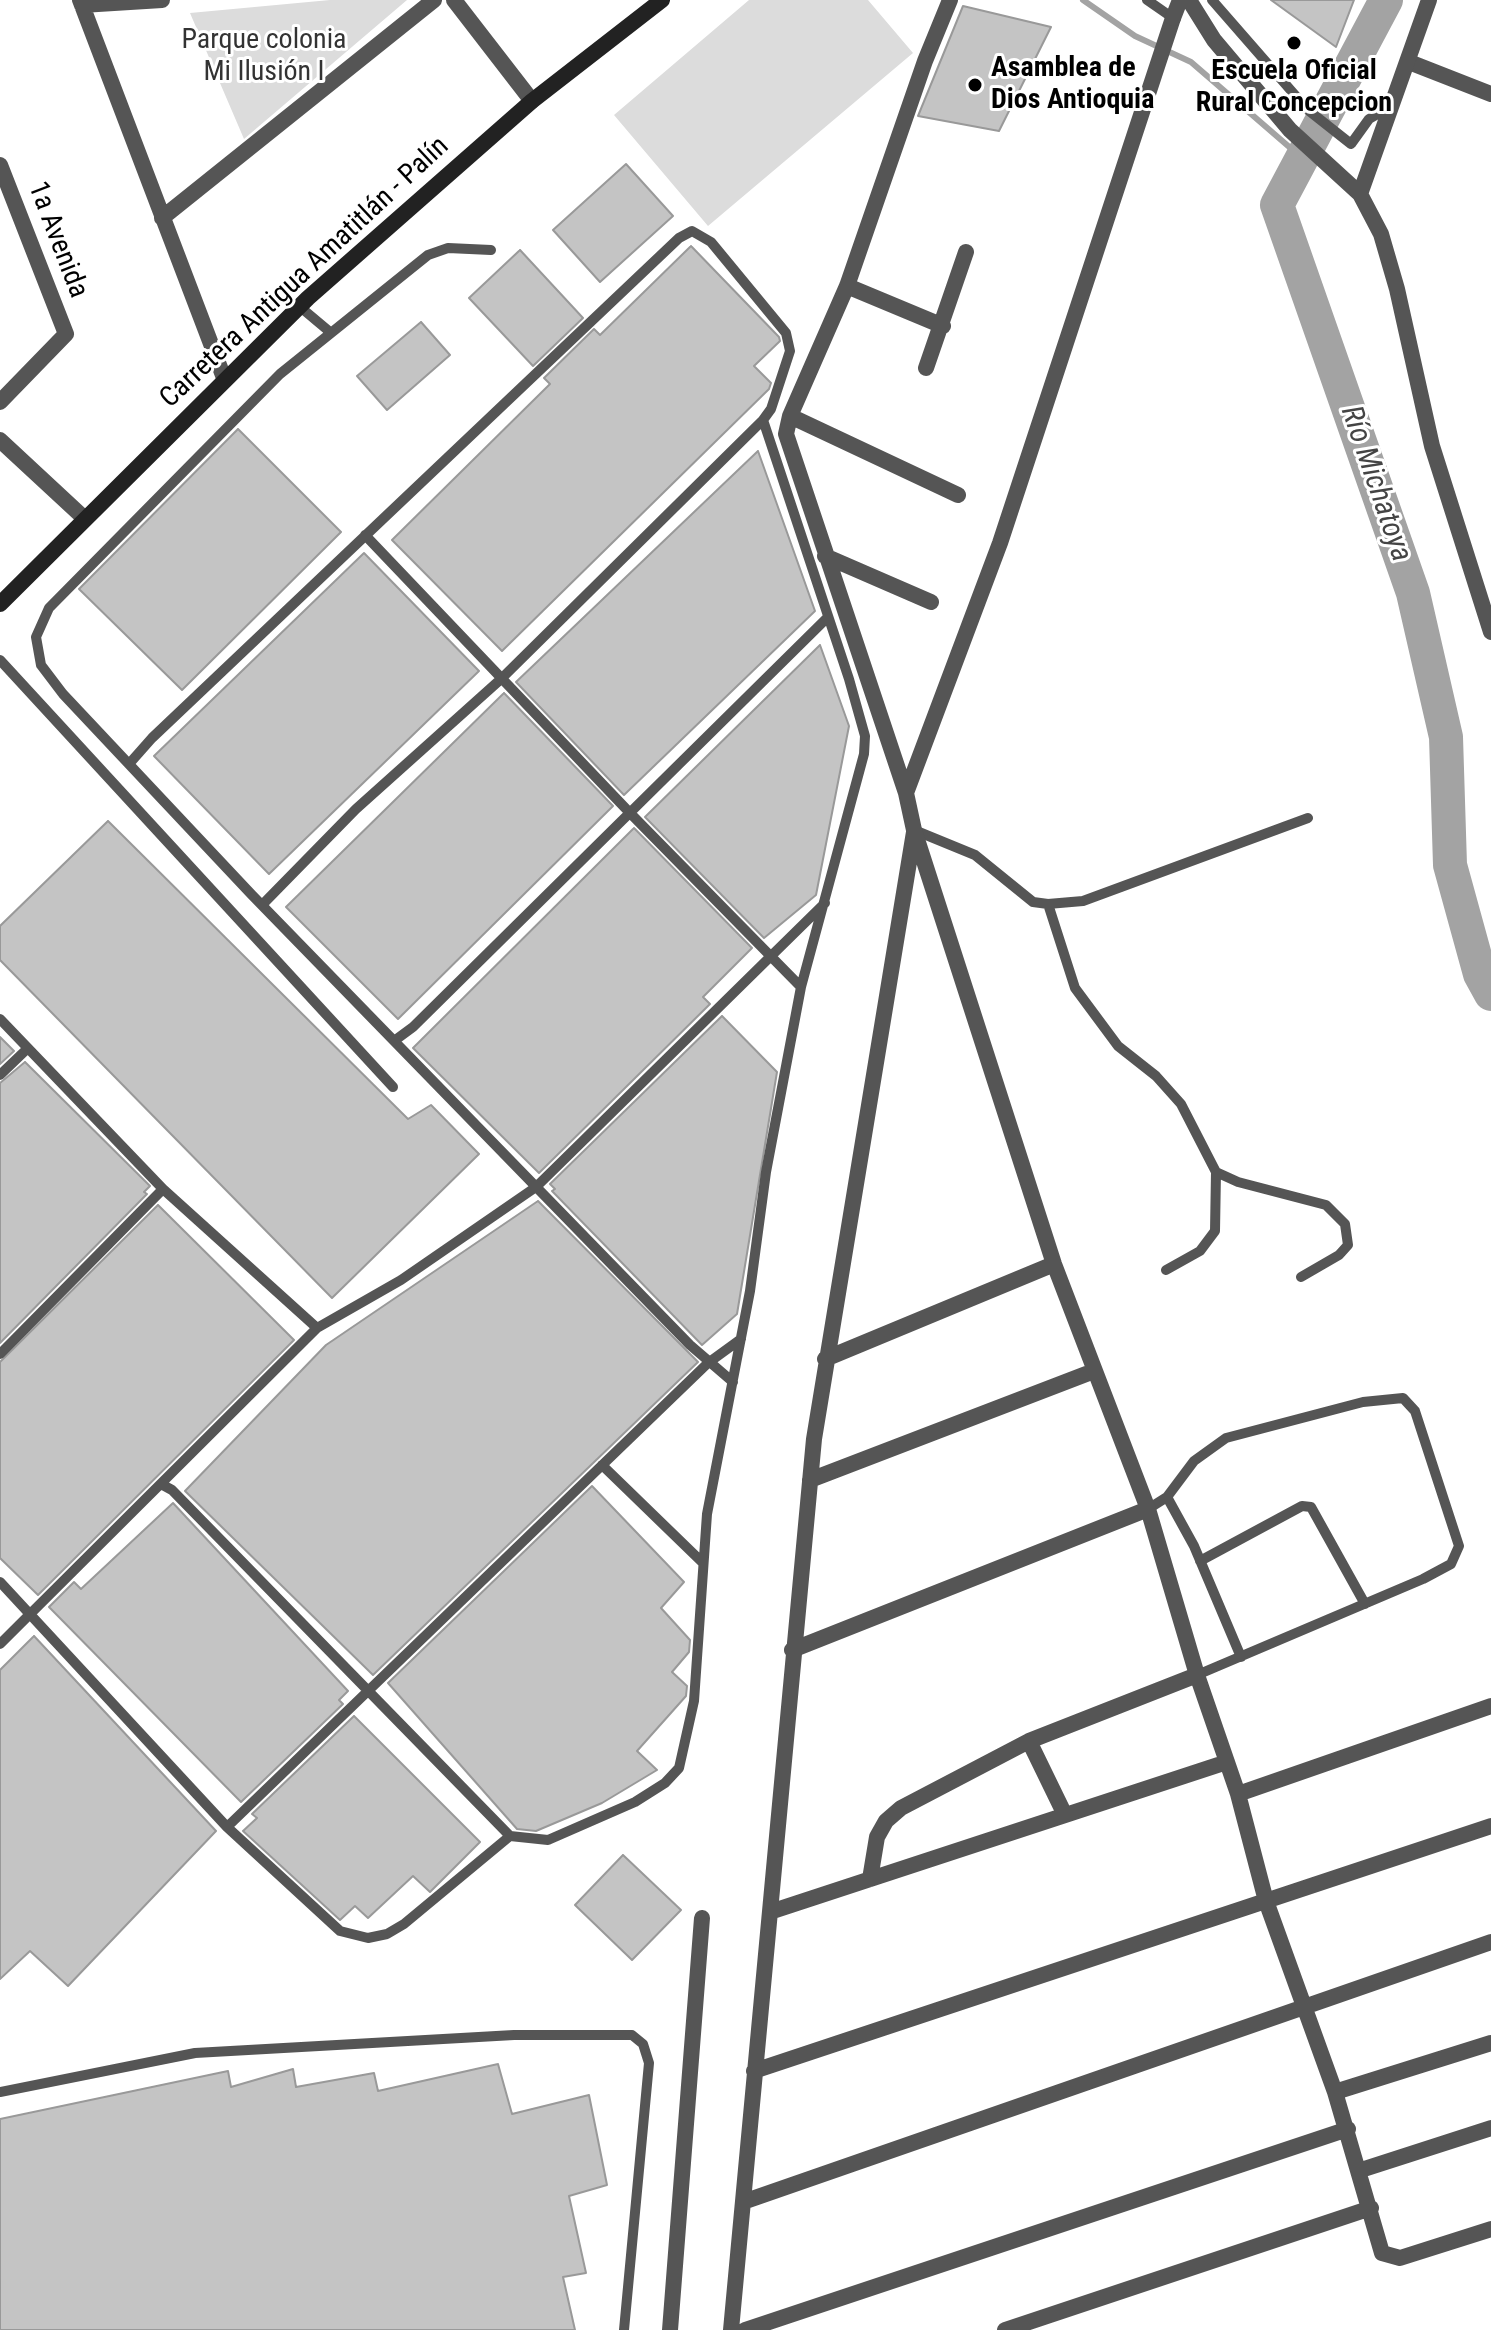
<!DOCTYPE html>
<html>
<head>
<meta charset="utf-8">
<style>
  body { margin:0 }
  canvas { display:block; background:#fff }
</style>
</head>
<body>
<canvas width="1491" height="2330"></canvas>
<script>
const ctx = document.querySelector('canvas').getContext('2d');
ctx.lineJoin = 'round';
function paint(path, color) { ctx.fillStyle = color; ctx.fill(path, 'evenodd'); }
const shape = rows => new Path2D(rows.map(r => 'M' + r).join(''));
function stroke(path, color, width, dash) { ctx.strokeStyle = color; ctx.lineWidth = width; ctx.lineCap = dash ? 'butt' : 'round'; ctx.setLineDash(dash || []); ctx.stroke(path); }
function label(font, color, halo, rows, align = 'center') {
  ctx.font = font + ' "Roboto Condensed",sans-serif'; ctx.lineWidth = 6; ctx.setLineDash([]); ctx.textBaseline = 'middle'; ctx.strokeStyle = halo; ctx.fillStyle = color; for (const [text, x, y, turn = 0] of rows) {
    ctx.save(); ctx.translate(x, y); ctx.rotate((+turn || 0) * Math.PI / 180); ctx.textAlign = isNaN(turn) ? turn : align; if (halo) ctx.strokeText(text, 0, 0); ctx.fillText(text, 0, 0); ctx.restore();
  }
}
paint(shape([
  [330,0,407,0,244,139,190,13],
  [749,0,868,0,913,53,708,226,614,115]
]), '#dcdcdc');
stroke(shape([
  [1083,0,1135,36,1191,62,1302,158]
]), '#a3a3a3', 6);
stroke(shape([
  [1386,0,1277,205,1413,593,1446,737,1450,865,1480,974,1491,994]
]), '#a3a3a3', 34);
const building = shape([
  [1271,0,1354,0,1336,47,1271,0],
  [963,6,1051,27,999,131,918,116,963,6],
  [626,164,673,216,600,282,553,230,626,164],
  [691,246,779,337,780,341,754,366,771,383,769,389,502,651,392,540,550,384,544,378,594,329,600,335,691,246],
  [520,250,583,318,533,366,469,298,520,250],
  [421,322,450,355,387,410,357,376,421,322],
  [238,429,341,532,182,690,79,589,238,429],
  [758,451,815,611,624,795,516,682,758,451],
  [364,553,479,671,269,874,154,756,364,553],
  [820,645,849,726,816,895,764,938,645,817,820,645],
  [504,693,613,806,398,1019,286,907,504,693],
  [108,821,408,1119,431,1105,479,1154,332,1298,0,960,0,926,108,821],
  [634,828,752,948,703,997,710,1004,539,1173,413,1048,634,828],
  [722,1016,777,1072,737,1314,702,1345,552,1191,555,1189,550,1184,722,1016],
  [0,1037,14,1051,0,1064,0,1037],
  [25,1062,150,1186,144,1192,147,1194,0,1343,0,1083,25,1062],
  [538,1201,698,1362,373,1675,185,1491,326,1345,538,1201],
  [158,1205,294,1340,38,1595,0,1558,0,1362,158,1205],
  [592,1486,684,1582,661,1608,690,1640,689,1652,672,1672,687,1686,686,1696,637,1751,657,1770,602,1803,536,1831,517,1829,388,1683,592,1486],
  [173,1503,348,1691,339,1700,343,1704,241,1802,49,1607,74,1582,81,1589,173,1503],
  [34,1636,216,1831,68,1986,30,1951,0,1979,0,1670,34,1636],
  [354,1716,480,1842,430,1892,413,1876,368,1918,355,1906,340,1920,243,1831,257,1818,252,1814,354,1716],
  [623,1855,681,1910,632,1960,575,1905,623,1855],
  [498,2064,512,2114,589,2095,607,2185,569,2196,586,2273,563,2277,575,2330,0,2330,0,2119,228,2071,231,2087,293,2069,296,2087,374,2073,378,2091,498,2064]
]);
paint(building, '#c4c4c4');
stroke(building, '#999', 2);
stroke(shape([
  [1147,0,1173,18],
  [1212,0,1308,110,1351,144,1369,119,1390,107],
  [491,250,448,248,428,255,280,374,49,608,36,637,41,665,63,694,252,895,690,1345,733,1382],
  [299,306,330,332],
  [365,535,630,813,801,987],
  [0,660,393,1087],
  [129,764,152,738,679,238,692,231,711,242,786,333,790,351,771,409,763,420,501,679,356,809,262,905],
  [914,830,975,855,1033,902,1048,904,1083,901,1308,818],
  [1048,904,1075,988,1118,1046,1156,1076,1181,1104,1216,1172,1238,1182,1326,1205,1345,1224,1348,1245,1339,1255,1301,1277],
  [0,1019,163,1189,317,1328,0,1644],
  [394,1041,413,1027,828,617],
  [0,1075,27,1049],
  [1166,1270,1200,1251,1215,1231,1216,1172],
  [317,1328,401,1280,536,1187,825,903],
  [0,1354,163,1189],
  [602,1465,703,1563],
  [161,1484,172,1490,510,1836],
  [1167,1497,1194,1546,1241,1657],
  [1148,1509,1167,1497,1194,1461,1226,1438,1363,1402,1403,1398,1415,1411,1459,1546,1451,1564,1423,1579,1197,1675],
  [1200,1561,1302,1506,1311,1507,1365,1604],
  [0,1582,227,1827,340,1931,368,1938,387,1934,404,1924,510,1836,548,1840,635,1802,665,1783,679,1768,694,1701,707,1514,750,1291,766,1172,801,987,864,754,865,736,849,679,763,420],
  [227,1827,708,1363,741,1339],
  [0,2092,195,2053,514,2035,632,2035,643,2044,649,2063,624,2330]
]), '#555', 10);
stroke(shape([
  [80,0,224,378],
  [454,0,532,101],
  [950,0,925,61,847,286,790,416,786,434,906,793,914,830,1054,1264,1148,1509,1197,1675,1238,1794,1266,1901,1335,2092,1382,2253,1400,2258,1491,2229],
  [82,5,162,0],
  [1409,62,1491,94],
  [0,165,66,334,0,402],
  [162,218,434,0],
  [847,286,943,326],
  [926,368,966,252],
  [790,416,958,495],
  [0,440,84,518],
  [825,556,931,602],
  [906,793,1000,543,1173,18],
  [825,1359,1054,1264],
  [810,1480,1094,1371],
  [792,1650,1148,1509],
  [1029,1741,1064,1813],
  [1238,1794,1491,1706],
  [870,1879,877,1837,886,1821,901,1808,1029,1741,1197,1675],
  [770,1912,1227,1762],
  [754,2071,1491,1826],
  [1335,2092,1491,2043],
  [1361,2170,1491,2128],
  [743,2202,1491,1942],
  [670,2330,702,1918],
  [731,2330,814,1439,914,832],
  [745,2330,1348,2129],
  [1005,2330,1371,2208]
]), '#555', 16);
stroke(shape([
  [1189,0,1214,40,1290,130,1360,194,1381,234,1397,289,1432,446,1491,632],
  [1173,18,1180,0],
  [1360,194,1429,0]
]), '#555', 16);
stroke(shape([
  [0,604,308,298,532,101,662,0]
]), '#222', 16);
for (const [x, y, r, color] of [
  [1294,43,8,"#000"],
  [975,85,8,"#000"]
]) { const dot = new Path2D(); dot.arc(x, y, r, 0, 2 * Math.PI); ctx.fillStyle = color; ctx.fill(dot); stroke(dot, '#fff', 3); }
label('28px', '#333', '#fff', [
  ["Parque colonia",264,41],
  ["Mi Ilusión I",264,73]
]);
label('bold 28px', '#000', '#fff', [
  ["Asamblea de",991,69],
  ["Dios Antioquia",991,101],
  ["Escuela Oficial",1294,72,"center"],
  ["Rural Concepcion",1294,104,"center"]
], 'left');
label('28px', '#000', '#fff', [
  ["1a Avenida",57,240,69],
  ["Carretera Antigua Amatitlán - Palín",305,273,-43]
]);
label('italic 30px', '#444', '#fff', [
  ["Río Michatoya",1375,484,71]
]);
</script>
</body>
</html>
